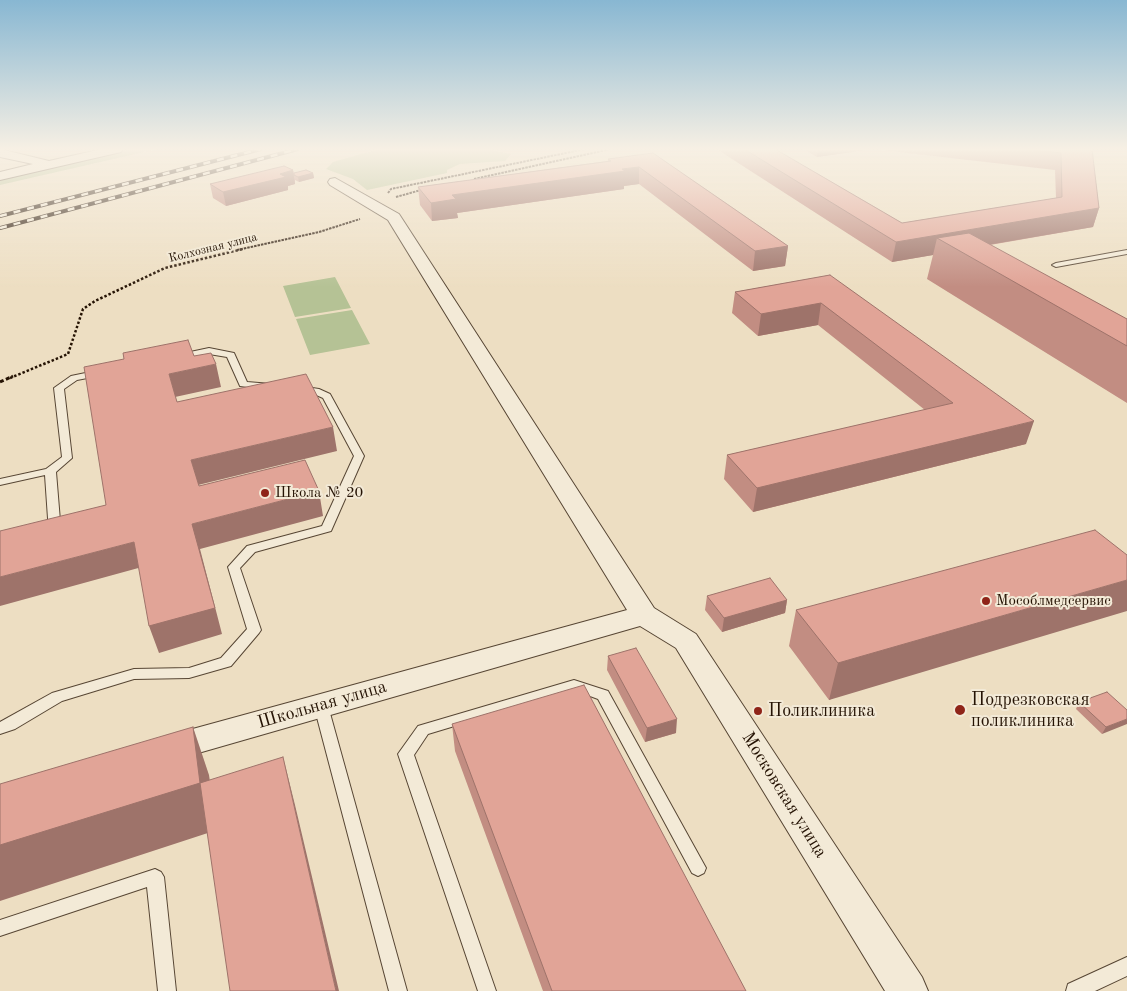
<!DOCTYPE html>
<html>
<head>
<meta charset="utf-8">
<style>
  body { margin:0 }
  canvas { display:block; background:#eddec2 }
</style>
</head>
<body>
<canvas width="1127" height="991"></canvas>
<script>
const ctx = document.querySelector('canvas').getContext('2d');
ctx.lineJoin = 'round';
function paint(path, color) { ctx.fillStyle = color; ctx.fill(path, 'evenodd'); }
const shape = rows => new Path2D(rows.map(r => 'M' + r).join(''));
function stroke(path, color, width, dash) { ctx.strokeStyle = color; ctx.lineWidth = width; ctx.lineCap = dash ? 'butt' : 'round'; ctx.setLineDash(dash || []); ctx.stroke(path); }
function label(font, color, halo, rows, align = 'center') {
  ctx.font = font + ' "Old Standard TT",serif'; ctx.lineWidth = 4; ctx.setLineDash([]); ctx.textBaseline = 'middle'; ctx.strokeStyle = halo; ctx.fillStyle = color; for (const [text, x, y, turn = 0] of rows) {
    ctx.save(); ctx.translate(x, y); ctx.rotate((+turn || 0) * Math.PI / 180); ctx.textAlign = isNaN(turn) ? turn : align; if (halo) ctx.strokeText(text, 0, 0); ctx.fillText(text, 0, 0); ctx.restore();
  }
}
paint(shape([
  [131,149,157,149,0,185,0,178],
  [379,149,489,149,511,154,505,161,460,164,447,170,447,173,367,190,353,179,326,169,333,162],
  [335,277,351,308,295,317,283,286],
  [352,310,370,344,310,355,296,319]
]), '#b5c295');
const service = shape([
  [1127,250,1127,254,1056,267,1052,265,1056,263,1127,250],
  [209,348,234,353,247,382,271,384,276,387,271,390,240,386,227,357,209,354,179,360,174,357,176,355,209,348],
  [100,370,103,371,103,375,77,380,64,389,72,458,56,472,61,533,55,537,51,536,49,533,45,475,0,485,0,479,46,469,62,457,54,388,71,376,100,370],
  [299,386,319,389,330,394,364,456,331,531,255,552,240,568,261,630,259,633,231,666,189,678,134,679,62,701,15,729,0,734,0,722,52,693,134,669,189,668,221,658,247,629,228,567,247,546,322,526,354,456,323,398,314,394,296,391,294,389,296,387,299,386],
  [574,680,608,691,706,868,704,873,698,876,692,873,598,699,574,690,428,734,414,755,496,991,478,991,398,754,418,726,574,680],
  [321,700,326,702,328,706,407,991,389,991,314,706,316,702,321,700],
  [155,869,161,872,164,877,176,991,158,991,147,887,0,936,0,920,155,869],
  [1127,957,1127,976,1095,991,1066,991,1068,984,1127,957]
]);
const minor = shape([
  [0,149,49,161,102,149,123,149,121,152,0,180,0,172,33,164,0,157,0,149],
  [335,178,399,214,654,608,696,634,922,977,928,991,885,991,676,648,640,626,167,762,156,758,151,749,156,740,167,736,627,610,388,220,330,185,328,182,330,179,335,178]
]);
stroke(service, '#574634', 2);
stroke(minor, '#574634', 2);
stroke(shape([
  [474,179,611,149],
  [388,193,391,189,585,149],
  [396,197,421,190],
  [237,250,319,232,360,219]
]), '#251304', 2, [2.5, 1]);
stroke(shape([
  [10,378,68,354,83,309,95,301,165,268,243,249]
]), '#251304', 2.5, [2.5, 2]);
stroke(shape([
  [0,382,13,376]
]), '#251304', 3, [4, 2.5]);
paint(service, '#f3ead7');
paint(minor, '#f3ead7');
const rail = shape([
  [0,216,261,149],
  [0,228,298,149]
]);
stroke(rail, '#251304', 4);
stroke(rail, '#f3ead7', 2.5, [7]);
paint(shape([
  [718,149,775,149,902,223,1056,198,1055,170,873,149,817,157,803,149,1092,149,1099,208,1093,227,990,245,1127,319,1127,403,927,279,933,255,892,262,718,150],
  [653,153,788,246,785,266,753,271,639,184,624,186,624,189,457,213,458,218,432,221,420,205,418,187,608,161,608,159],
  [293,170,294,173,313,173,314,178,299,182,295,180,295,184,288,186,288,190,226,206,213,198,210,184],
  [830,275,1026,444,753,512,724,479,727,455,925,410,818,325,758,336,732,313,735,292],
  [1127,555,829,700,789,646,796,610],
  [707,596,787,600,785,613,722,632,705,610],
  [608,656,676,733,645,742,607,670],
  [1079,702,1127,710,1102,734,1076,709],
  [452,724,746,991,543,991,455,751]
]), '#c28d82');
paint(shape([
  [818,149,873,149,817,157],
  [639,167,639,184,624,186,624,189,457,213,458,218,432,221,431,203,452,195],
  [293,170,295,184,288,186,288,190,226,206,223,192,280,174],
  [313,173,314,178,299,182,298,177],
  [1099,208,1093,227,958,250,937,238,933,255,892,262,896,242],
  [788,246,785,266,753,271,755,251],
  [821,303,818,325,758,336,761,314],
  [216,364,221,387,175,397,169,374],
  [1034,421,1026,444,753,512,757,488],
  [333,427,337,451,198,485,191,460],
  [319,491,323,516,200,549,222,634,159,653,149,626,192,524],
  [134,542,142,567,0,606,0,577],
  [1127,580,1127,611,829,700,838,663],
  [787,600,785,613,722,632,724,618],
  [677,719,676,733,645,742,647,728],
  [1127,719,1127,724,1102,734,1106,727],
  [193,727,209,775,217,830,0,901,0,845],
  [283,757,295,805,339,991,336,991]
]), '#9e736a');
const building = shape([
  [744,149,775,149,902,223,1062,197,1061,153,1020,149,1092,149,1099,208,896,242,744,149],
  [653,153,788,246,755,251,639,167,622,169,625,171,452,195,456,199,431,203,418,187,611,161,608,159,653,153],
  [284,166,293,170,280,174,286,177,223,192,210,184,284,166],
  [306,170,313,173,298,177,294,175,294,173,306,170],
  [969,233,1127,319,1127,346,937,238,969,233],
  [830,275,1034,421,757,488,727,455,953,403,821,303,761,314,735,292,830,275],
  [188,340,194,356,211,353,216,364,169,374,177,402,306,374,333,427,191,460,199,486,305,460,319,491,192,524,215,608,149,626,134,542,0,577,0,531,106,505,84,367,124,359,123,353,188,340],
  [1095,530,1127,555,1127,580,838,663,796,610,1095,530],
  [770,578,787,600,724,618,707,596,770,578],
  [636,648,677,719,647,728,608,656,636,648],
  [584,685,746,991,552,991,452,724,584,685],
  [1107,692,1127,710,1127,719,1106,727,1079,702,1107,692],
  [193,727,200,783,0,845,0,784,193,727],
  [283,757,336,991,230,991,200,783,283,757]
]);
paint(building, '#e1a497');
stroke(building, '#9e736a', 1);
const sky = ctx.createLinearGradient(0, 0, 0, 287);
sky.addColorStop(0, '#88b7d2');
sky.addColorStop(0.52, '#f7f0e4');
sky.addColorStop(1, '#f7f0e400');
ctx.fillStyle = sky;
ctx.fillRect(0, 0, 1127, 287);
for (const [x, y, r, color] of [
  [265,493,5,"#8f2418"],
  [986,601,5,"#8f2418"],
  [960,710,6,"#8f2418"],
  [758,711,5,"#8f2418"]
]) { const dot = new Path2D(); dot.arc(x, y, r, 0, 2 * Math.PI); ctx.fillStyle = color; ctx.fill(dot); stroke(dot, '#f3ead7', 2); }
label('12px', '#251304', '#f3ead7', [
  ["Колхозная улица",213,248,-14]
]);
label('15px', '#251304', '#f3ead7', [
  ["Школа № 20",275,493],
  ["Мособлмедсервис",996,601]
], 'left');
label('18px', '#251304', '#f3ead7', [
  ["Подрезковская",971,700],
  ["поликлиника",971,721],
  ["Поликлиника",768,711]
], 'left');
label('18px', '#251304', '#f3ead7', [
  ["Школьная улица",322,705,-16],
  ["Московская улица",784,795,58]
]);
</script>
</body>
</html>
